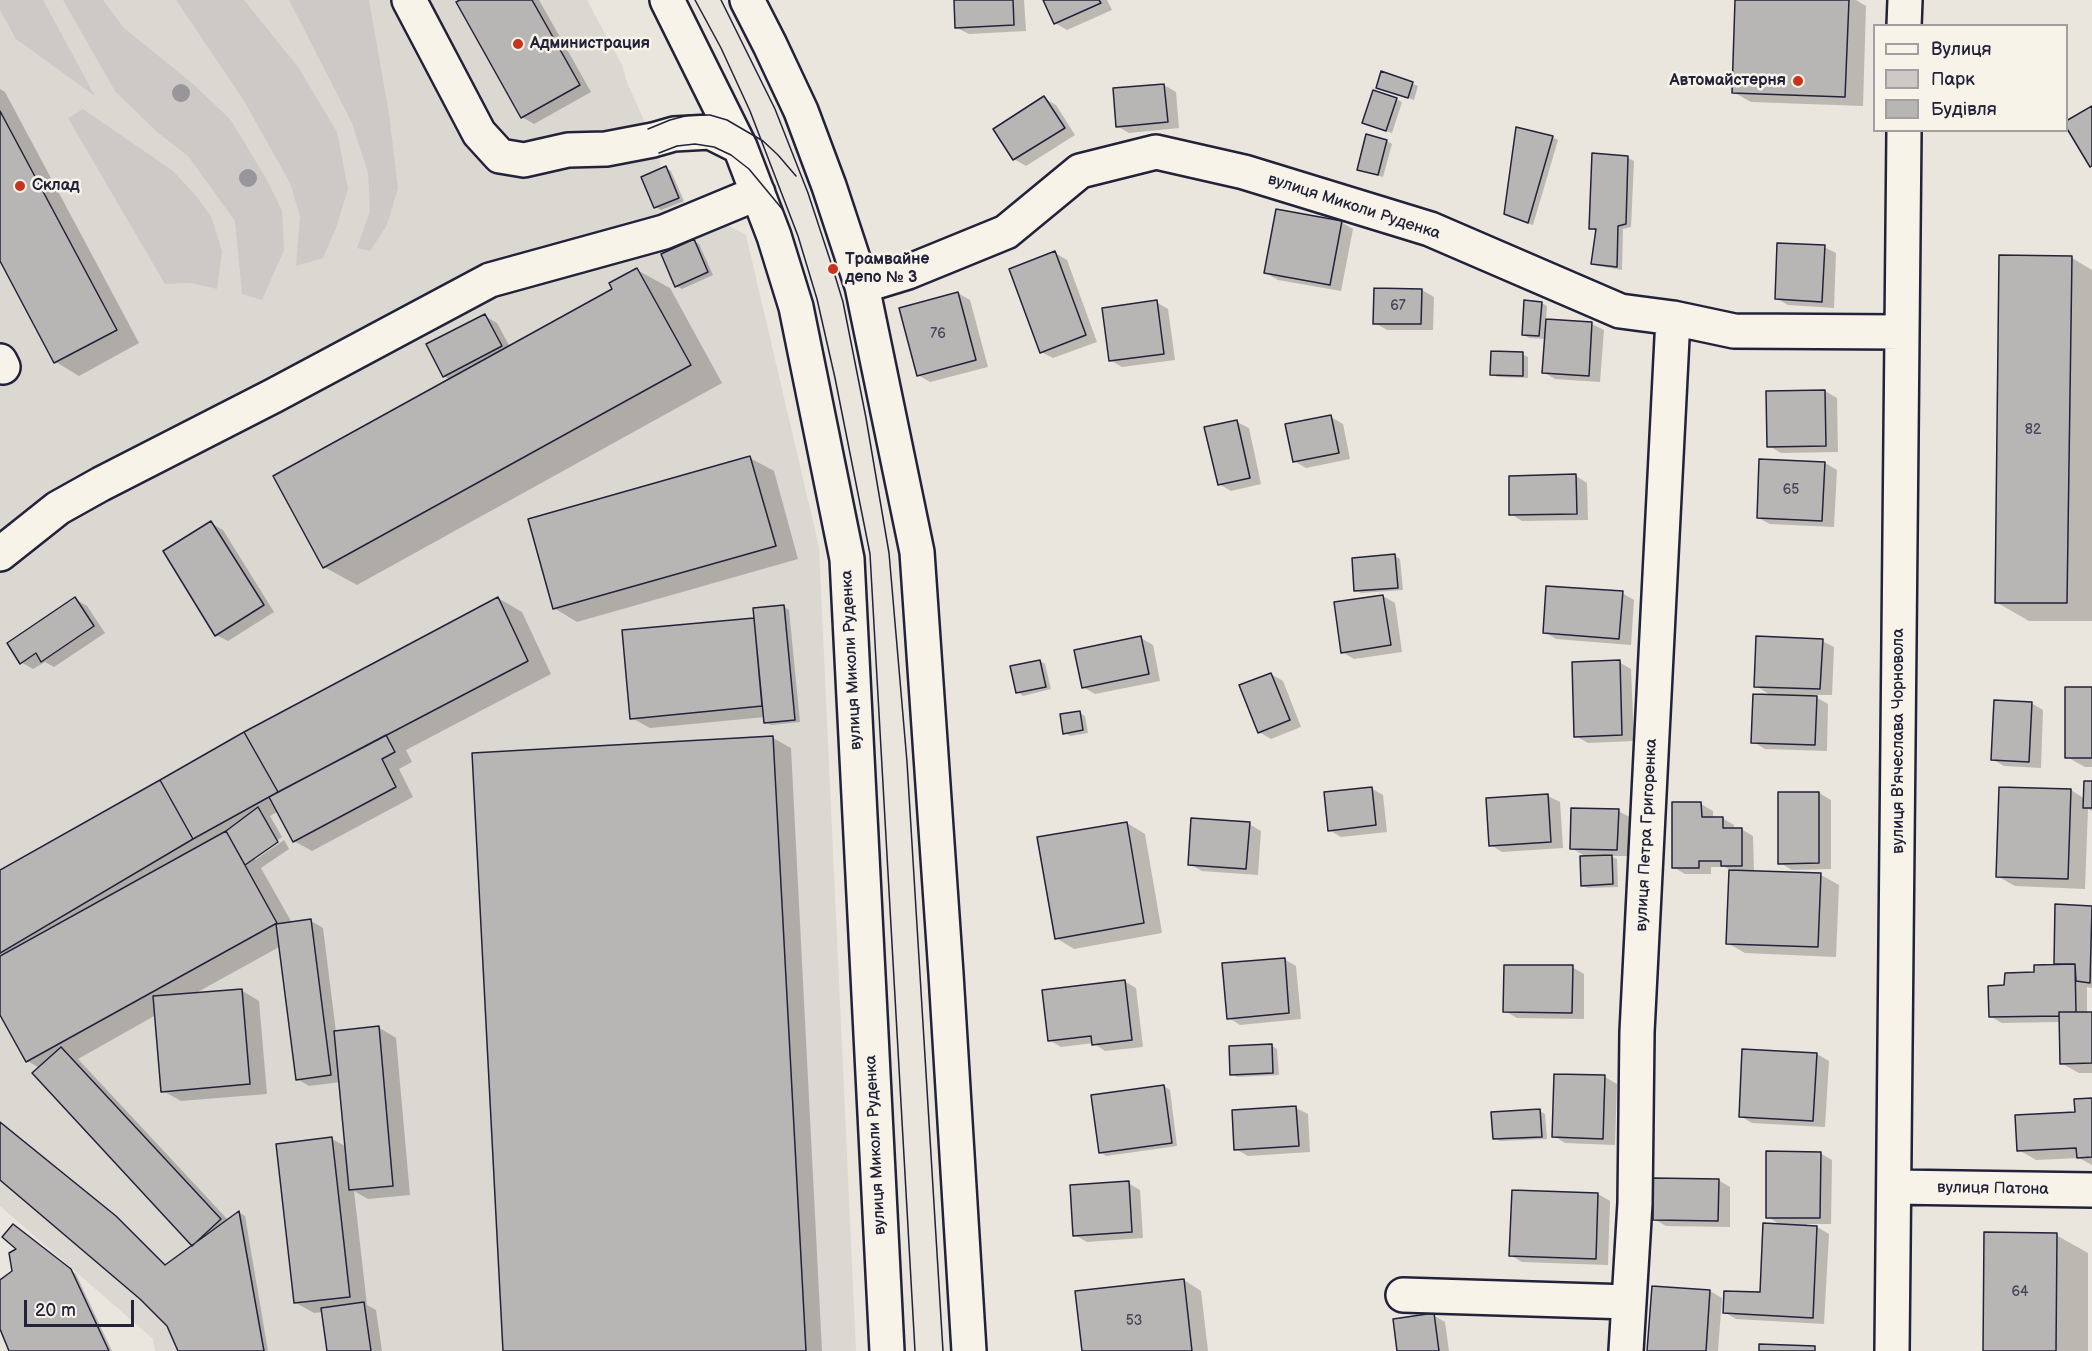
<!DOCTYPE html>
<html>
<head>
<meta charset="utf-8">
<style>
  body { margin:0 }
  #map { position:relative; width:2092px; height:1351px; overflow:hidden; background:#eae6de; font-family:"Balsamiq Sans",sans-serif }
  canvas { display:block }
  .legend { position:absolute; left:1873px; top:24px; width:195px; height:108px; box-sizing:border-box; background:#f7f3e8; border:2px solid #a29fa3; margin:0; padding:8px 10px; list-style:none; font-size:18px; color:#22223b }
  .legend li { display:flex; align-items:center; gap:12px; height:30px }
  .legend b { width:30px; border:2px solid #a29fa3 }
  .scale { position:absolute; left:24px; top:1300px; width:110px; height:27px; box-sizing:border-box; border:3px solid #22223b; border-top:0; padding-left:8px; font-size:18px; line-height:21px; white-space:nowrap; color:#22223b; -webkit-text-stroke:4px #f7f3e8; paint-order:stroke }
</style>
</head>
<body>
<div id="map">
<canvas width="2092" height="1351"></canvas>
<ul class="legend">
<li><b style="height:8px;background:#f7f3e8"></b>Вулиця</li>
<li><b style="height:16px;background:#cdc9c6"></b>Парк</li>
<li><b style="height:16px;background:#b8b6b5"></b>Будівля</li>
</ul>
<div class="scale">20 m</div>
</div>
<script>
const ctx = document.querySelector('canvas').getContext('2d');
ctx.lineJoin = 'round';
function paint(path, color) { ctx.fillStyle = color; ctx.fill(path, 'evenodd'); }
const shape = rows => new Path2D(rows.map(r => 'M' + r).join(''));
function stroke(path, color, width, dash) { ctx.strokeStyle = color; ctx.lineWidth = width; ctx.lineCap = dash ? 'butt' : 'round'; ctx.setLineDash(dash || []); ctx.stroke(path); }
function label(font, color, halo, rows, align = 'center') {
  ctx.font = font + ' "Balsamiq Sans",sans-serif'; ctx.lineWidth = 5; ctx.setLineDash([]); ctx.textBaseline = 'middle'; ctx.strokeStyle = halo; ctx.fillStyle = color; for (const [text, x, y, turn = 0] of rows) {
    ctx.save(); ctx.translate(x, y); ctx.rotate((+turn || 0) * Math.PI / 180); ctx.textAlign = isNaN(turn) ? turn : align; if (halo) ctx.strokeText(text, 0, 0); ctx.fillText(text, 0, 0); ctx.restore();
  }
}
paint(shape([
  [0,0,587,0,622,65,628,85,659,153,663,191,746,235,819,547,856,1351,155,1351,153,1339,0,1206]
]), '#dbd8d2');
paint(shape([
  [0,0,43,0,95,96,16,39,0,10],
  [63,0,103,0,124,28,193,84,230,119,267,180,282,211,284,250,262,300,242,294,235,221,188,156,157,132,115,91],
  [176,0,244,0,298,67,337,132,348,189,336,228,323,258,296,266,300,216,290,183,243,99],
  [289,0,369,0,389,114,398,188,387,225,370,251,357,248,370,211,368,173,352,123],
  [83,109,173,171,196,196,211,216,222,251,217,289,191,283,165,284,68,118]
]), '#cdc9c6');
paint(shape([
  [463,0,539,0,591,92,534,124,522,117],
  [955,0,1024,0,1026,31,969,34,957,28],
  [1045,0,1107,0,1112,10,1067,30,1055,23],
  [1737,0,1856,0,1866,6,1863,106,1751,102,1733,92],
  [1382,73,1418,86,1414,100,1377,87],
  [1164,85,1176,92,1179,128,1129,133,1117,126],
  [0,89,5,92,139,343,79,376,56,362,0,258],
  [1044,98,1056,105,1075,135,1026,166,1014,159,995,130],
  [1396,99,1402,102,1392,133,1369,125],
  [1552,137,1558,140,1533,225,1511,217,1506,214],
  [1387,141,1392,144,1383,177,1359,169],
  [1594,155,1628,158,1634,161,1631,227,1623,229,1622,270,1598,266,1592,263,1597,232,1591,228],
  [666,168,671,171,684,201,661,210,656,207],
  [1341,222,1353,229,1341,291,1278,280,1266,273],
  [694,241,699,244,713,275,682,289,676,286],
  [1824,247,1836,253,1834,308,1788,305,1776,298],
  [1055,253,1067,260,1097,342,1053,358,1041,352],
  [2072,258,2092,270,2092,621,2029,621,1996,602],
  [637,270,670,288,722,383,357,585,324,567,450,380,444,376,485,316,497,323,510,347,614,289],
  [1422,290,1434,297,1433,330,1387,330,1375,323],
  [958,293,970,300,988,367,930,382,918,375],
  [1156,302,1168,309,1175,360,1122,367,1110,360],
  [1542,303,1547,306,1546,320,1592,324,1604,330,1600,382,1555,379,1543,372,1546,339,1529,338,1523,335],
  [1522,354,1528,357,1528,378,1497,377,1492,374],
  [1825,391,1837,398,1838,452,1781,453,1769,446,1768,392],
  [1331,417,1343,424,1350,459,1306,468,1294,461],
  [1237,422,1249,428,1261,484,1231,491,1219,484],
  [750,458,774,471,798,559,577,622,554,608],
  [1825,463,1837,470,1834,527,1770,524,1758,518],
  [1576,476,1587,483,1588,520,1522,521,1511,514],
  [211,523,223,530,274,612,228,641,216,635],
  [1395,556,1400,559,1403,590,1361,593,1355,590],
  [1622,593,1634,600,1631,645,1556,639,1544,632],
  [1383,596,1395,603,1402,652,1354,659,1342,652],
  [498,598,522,612,551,674,406,750,412,762,399,769,413,797,312,851,294,841,279,811,270,816,282,837,255,856,255,860,284,840,289,849,261,868,292,923,311,921,323,928,336,1032,378,1027,396,1038,410,1195,368,1199,354,1191,367,1305,376,1310,382,1351,329,1351,323,1312,314,1313,296,1303,332,1139,347,1147,341,1082,309,1086,297,1079,281,946,194,994,241,990,259,1001,267,1094,181,1101,163,1091,156,1015,78,1059,229,1221,240,1213,245,1216,268,1351,180,1351,168,1325,141,1298,0,1178,0,1122,121,1221,167,1266,194,1246,40,1068,27,1061,0,1012,0,872],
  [75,599,87,606,105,633,54,667,45,662,33,669,21,662],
  [783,606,789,610,800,722,771,725,765,722,765,717,650,728,632,718,753,619],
  [1141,638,1153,645,1160,681,1095,694,1083,687],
  [1822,641,1834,647,1832,695,1812,695,1828,704,1827,751,1765,749,1753,742,1772,696,1756,686],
  [1040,661,1045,664,1051,689,1023,696,1018,692],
  [1619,662,1631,669,1634,741,1588,743,1576,736],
  [1271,674,1283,681,1301,727,1271,739,1259,732],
  [2092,688,2092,767,2085,767,2067,757],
  [2031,703,2043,710,2041,768,2004,766,1992,759],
  [1080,713,1085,716,1088,733,1070,736,1065,733],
  [773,738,791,748,822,1351,505,1351],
  [2092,783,2092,811,2088,809,2085,889,2015,886,1997,876,2001,788,2071,790,2085,799],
  [1371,788,1383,795,1387,832,1341,837,1329,830],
  [1819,793,1831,800,1831,869,1792,870,1780,863],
  [1548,796,1560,802,1563,848,1502,852,1491,845],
  [1701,804,1713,811,1713,818,1722,818,1734,825,1734,829,1741,829,1753,836,1754,872,1821,875,1839,885,1836,957,1745,953,1727,943,1730,870,1725,867,1711,867,1711,874,1685,874,1673,867],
  [1618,811,1630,817,1629,856,1610,856,1617,859,1618,887,1588,888,1582,885,1587,857,1571,848],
  [1127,823,1145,834,1162,933,1074,949,1056,938],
  [1249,824,1261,831,1258,875,1202,871,1190,864],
  [2056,905,2092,908,2092,988,2087,987,2087,1014,2092,1013,2092,1073,2079,1073,2061,1063,2061,1022,2002,1023,1990,1016,2006,987,2055,966],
  [1284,959,1296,966,1301,1019,1240,1025,1229,1018],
  [1572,967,1584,974,1584,1019,1517,1018,1505,1011],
  [1124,981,1136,988,1143,1047,1105,1051,1093,1043,1061,1047,1049,1040],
  [1272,1046,1277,1049,1279,1075,1237,1077,1232,1074],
  [1817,1054,1829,1061,1825,1127,1752,1123,1740,1116],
  [1605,1077,1617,1084,1615,1145,1565,1143,1554,1136],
  [1164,1086,1170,1090,1177,1146,1106,1156,1100,1152],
  [2092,1100,2092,1165,2079,1158,2036,1160,2019,1150,2076,1113],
  [1296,1108,1308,1114,1310,1152,1248,1156,1236,1149],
  [1540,1111,1545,1114,1547,1139,1500,1141,1494,1138],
  [1820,1153,1832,1160,1831,1224,1807,1224,1807,1227,1817,1227,1829,1234,1824,1324,1736,1319,1724,1312,1761,1294,1782,1226,1768,1217],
  [1718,1180,1730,1187,1730,1227,1666,1226,1654,1219],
  [1128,1183,1140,1190,1143,1238,1087,1242,1075,1235],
  [1598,1194,1610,1201,1608,1265,1522,1262,1510,1255],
  [19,1229,76,1274,112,1351,10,1351,0,1326,0,1281,14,1272,19,1250],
  [2056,1235,2088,1253,2088,1351,1984,1351],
  [1184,1280,1201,1291,1208,1351,1084,1351],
  [1710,1291,1722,1298,1718,1351,1649,1351],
  [1433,1315,1445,1322,1449,1351,1399,1351]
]), '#0003');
const building = shape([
  [460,0,532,0,580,85,521,118,456,2,460,0],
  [954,0,1013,0,1014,25,955,28,954,0],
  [1043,0,1099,0,1101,3,1054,24,1043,0],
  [1735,0,1849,0,1845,97,1732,93,1735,0],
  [1381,71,1413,82,1408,98,1376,88,1381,71],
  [1164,84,1168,122,1116,127,1113,88,1164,84],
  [1373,90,1397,98,1386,131,1362,123,1373,90],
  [1044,96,1065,128,1013,160,993,129,1044,96],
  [2092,106,2092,166,2090,167,2066,127,2066,121,2092,106],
  [0,111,117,330,54,363,0,261,0,111],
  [1516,127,1553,136,1528,223,1504,214,1516,127],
  [1366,134,1387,140,1378,175,1357,170,1366,134],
  [1592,153,1628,156,1626,224,1618,226,1617,267,1591,264,1596,229,1589,229,1592,153],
  [666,166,679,198,654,208,641,177,666,166],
  [1276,209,1342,221,1330,285,1264,273,1276,209],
  [694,239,708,272,675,287,661,254,694,239],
  [1777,243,1825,245,1822,302,1775,299,1777,243],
  [1055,251,1086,335,1040,353,1009,269,1055,251],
  [1999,255,2072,256,2067,603,1995,603,1999,255],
  [637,268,691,365,323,568,273,476,612,289,609,283,637,268],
  [1374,288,1422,289,1421,324,1373,324,1374,288],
  [958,292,976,360,917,376,899,308,958,292],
  [1157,300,1164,354,1109,361,1102,308,1157,300],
  [1524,300,1542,302,1539,336,1522,335,1524,300],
  [485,314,502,346,443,377,426,344,485,314],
  [1546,319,1592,322,1589,376,1542,373,1546,319],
  [1491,351,1523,352,1523,376,1490,375,1491,351],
  [1825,390,1826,446,1767,447,1766,391,1825,390],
  [1331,415,1339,453,1293,462,1285,424,1331,415],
  [1237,420,1250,478,1218,485,1204,427,1237,420],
  [750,456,776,546,553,609,528,519,750,456],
  [1759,459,1825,462,1822,521,1757,518,1759,459],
  [1576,474,1577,514,1509,515,1509,476,1576,474],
  [211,521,264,605,215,636,163,551,211,521],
  [1395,554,1398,588,1354,591,1352,558,1395,554],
  [1546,586,1623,591,1619,639,1543,633,1546,586],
  [1383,595,1391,645,1341,653,1334,602,1383,595],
  [75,597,94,626,41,662,36,653,20,664,7,643,75,597],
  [498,597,528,661,278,792,244,732,498,597],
  [784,605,795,720,764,723,753,608,784,605],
  [754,618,762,706,630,719,622,630,754,618],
  [1141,636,1149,674,1082,688,1074,650,1141,636],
  [1756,636,1823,639,1820,689,1754,687,1756,636],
  [1040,660,1046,687,1016,693,1010,666,1040,660],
  [1620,660,1622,735,1574,737,1572,662,1620,660],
  [1271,673,1290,720,1258,733,1239,685,1271,673],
  [2065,687,2092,687,2092,758,2065,758,2065,687],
  [1753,694,1817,696,1815,745,1751,743,1753,694],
  [1994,700,2032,702,2029,762,1991,760,1994,700],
  [1080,711,1083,730,1063,734,1060,714,1080,711],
  [244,732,278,792,193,839,160,780,244,732],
  [386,735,395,752,382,759,396,787,293,842,269,797,386,735],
  [773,736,806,1351,503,1351,472,753,773,736],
  [160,780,193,839,0,953,0,870,160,780],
  [2084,781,2092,781,2092,808,2083,808,2084,781],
  [1372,787,1376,825,1328,831,1324,792,1372,787],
  [1999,787,2071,789,2068,879,1996,877,1999,787],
  [1778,792,1819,792,1819,863,1778,864,1778,792],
  [1548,794,1551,842,1489,846,1486,798,1548,794],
  [1672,802,1701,802,1702,817,1723,817,1723,828,1742,828,1742,866,1721,866,1721,861,1699,861,1699,868,1672,868,1672,802],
  [258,807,278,842,245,865,226,831,258,807],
  [1571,808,1619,809,1617,850,1570,849,1571,808],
  [1191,818,1250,822,1246,869,1188,865,1191,818],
  [1127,822,1144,923,1055,939,1037,837,1127,822],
  [226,831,277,923,26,1062,0,1015,0,956,226,831],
  [1612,855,1613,884,1581,886,1580,856,1612,855],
  [1729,870,1821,873,1818,947,1726,944,1729,870],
  [2055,904,2092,906,2090,983,2076,981,2075,964,2054,964,2055,904],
  [311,919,331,1075,296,1080,276,924,311,919],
  [1285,958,1289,1013,1227,1019,1222,963,1285,958],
  [2075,964,2076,1012,2059,1012,2059,1016,1989,1017,1988,986,2004,985,2005,973,2034,972,2034,965,2075,964],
  [1504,965,1573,965,1572,1013,1503,1012,1504,965],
  [1125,980,1132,1040,1092,1045,1091,1036,1048,1041,1042,990,1125,980],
  [242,989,250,1084,161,1092,153,996,242,989],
  [2059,1012,2092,1012,2092,1063,2060,1064,2059,1012],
  [379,1026,393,1186,349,1190,334,1031,379,1026],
  [1272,1044,1273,1073,1230,1075,1229,1046,1272,1044],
  [61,1047,221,1219,192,1246,32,1073,61,1047],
  [1742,1049,1817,1053,1813,1121,1739,1117,1742,1049],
  [1554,1074,1605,1075,1603,1139,1552,1137,1554,1074],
  [1164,1085,1172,1143,1099,1153,1091,1095,1164,1085],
  [2092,1098,2092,1157,2077,1158,2076,1148,2017,1151,2015,1115,2075,1112,2074,1099,2092,1098],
  [1296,1106,1299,1146,1234,1150,1232,1110,1296,1106],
  [1540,1109,1542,1137,1493,1139,1491,1112,1540,1109],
  [0,1122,116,1216,165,1265,239,1211,264,1351,178,1351,167,1326,140,1299,0,1180,0,1122],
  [332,1137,350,1297,294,1303,276,1144,332,1137],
  [1766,1151,1821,1152,1820,1218,1766,1218,1766,1151],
  [1653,1178,1719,1179,1718,1221,1653,1220,1653,1178],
  [1129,1181,1132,1232,1073,1236,1070,1185,1129,1181],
  [1512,1190,1598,1193,1596,1259,1509,1256,1512,1190],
  [1763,1223,1817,1226,1813,1318,1723,1313,1724,1291,1760,1292,1763,1223],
  [13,1224,71,1269,109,1351,9,1351,0,1329,0,1280,12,1271,9,1253,16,1249,2,1237,13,1224],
  [1984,1232,2057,1233,2056,1351,1983,1351,1984,1232],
  [1184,1279,1192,1351,1082,1351,1075,1291,1184,1279],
  [1652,1286,1710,1290,1706,1351,1647,1351,1652,1286],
  [364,1302,371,1351,327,1351,321,1308,364,1302],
  [1434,1313,1439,1351,1397,1351,1393,1319,1434,1313],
  [1759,1344,1815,1346,1815,1351,1759,1351,1759,1344]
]);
paint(building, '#b8b6b5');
stroke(building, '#22223b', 1.5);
const minor = shape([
  [409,0,479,133,500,156,524,160,568,150,606,149,653,140,674,134,710,132,740,147],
  [667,0,740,147,774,236,796,307,847,559,887,1351],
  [747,0,770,45,801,111,829,186,862,286,917,552,946,974,969,1351],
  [1904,26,1905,0],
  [862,286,908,272,1006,232,1080,171,1156,152,1244,172,1430,229,1620,311,1673,318,1734,331,1902,332],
  [0,361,3,367],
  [0,554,58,508,101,484,273,396,490,280,664,232,758,193],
  [1895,1187,2092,1190],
  [1403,1295,1629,1302],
  [1626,1351,1635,1203,1637,1032,1673,318],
  [1892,1351,1904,130]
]);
stroke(minor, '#22223b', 38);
stroke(minor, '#f7f3e8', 33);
stroke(shape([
  [695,0,721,48,750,111,798,236,817,299,835,378,870,554,915,1351],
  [721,0,775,109,808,193,833,269,843,302,866,418,889,553,907,762,943,1351],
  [648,129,670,120,689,115,710,115,727,120,763,141,778,155,796,176],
  [659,153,677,146,695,144,714,147,731,155,749,169,783,210]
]), '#22223b', 1.5);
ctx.fillStyle = '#98969b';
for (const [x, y] of [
  [181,93],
  [248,178]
]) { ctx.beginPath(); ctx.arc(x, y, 9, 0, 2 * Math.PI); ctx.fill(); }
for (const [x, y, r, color] of [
  [518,44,6,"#c8321e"],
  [1798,81,6,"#c8321e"],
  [20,186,6,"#c8321e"],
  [833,269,6,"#c8321e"]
]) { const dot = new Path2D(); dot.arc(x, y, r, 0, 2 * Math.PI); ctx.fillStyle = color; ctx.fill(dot); stroke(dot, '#f7f3e8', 2); }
label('14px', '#48475a', null, [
  ["67",1398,306],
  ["76",938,334],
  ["82",2033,430],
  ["65",1791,490],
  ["64",2020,1292],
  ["53",1134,1321]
]);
label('bold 16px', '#22223b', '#f7f3e8', [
  ["Администрация",530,44],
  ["Автомайстерня",1786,81,"right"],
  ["Склад",32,186],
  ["Трамвайне",845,260],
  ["депо № 3",845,278]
], 'left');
label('16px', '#22223b', '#f7f3e8', [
  ["вулиця Миколи Руденка",1354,207,18],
  ["вулиця Миколи Руденка",852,660,-93],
  ["вулиця В'ячеслава Чорновола",1899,741,-90],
  ["вулиця Петра Григоренка",1647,835,-87],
  ["вулиця Миколи Руденка",876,1145,-93],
  ["вулиця Патона",1993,1189,1]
]);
</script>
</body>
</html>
